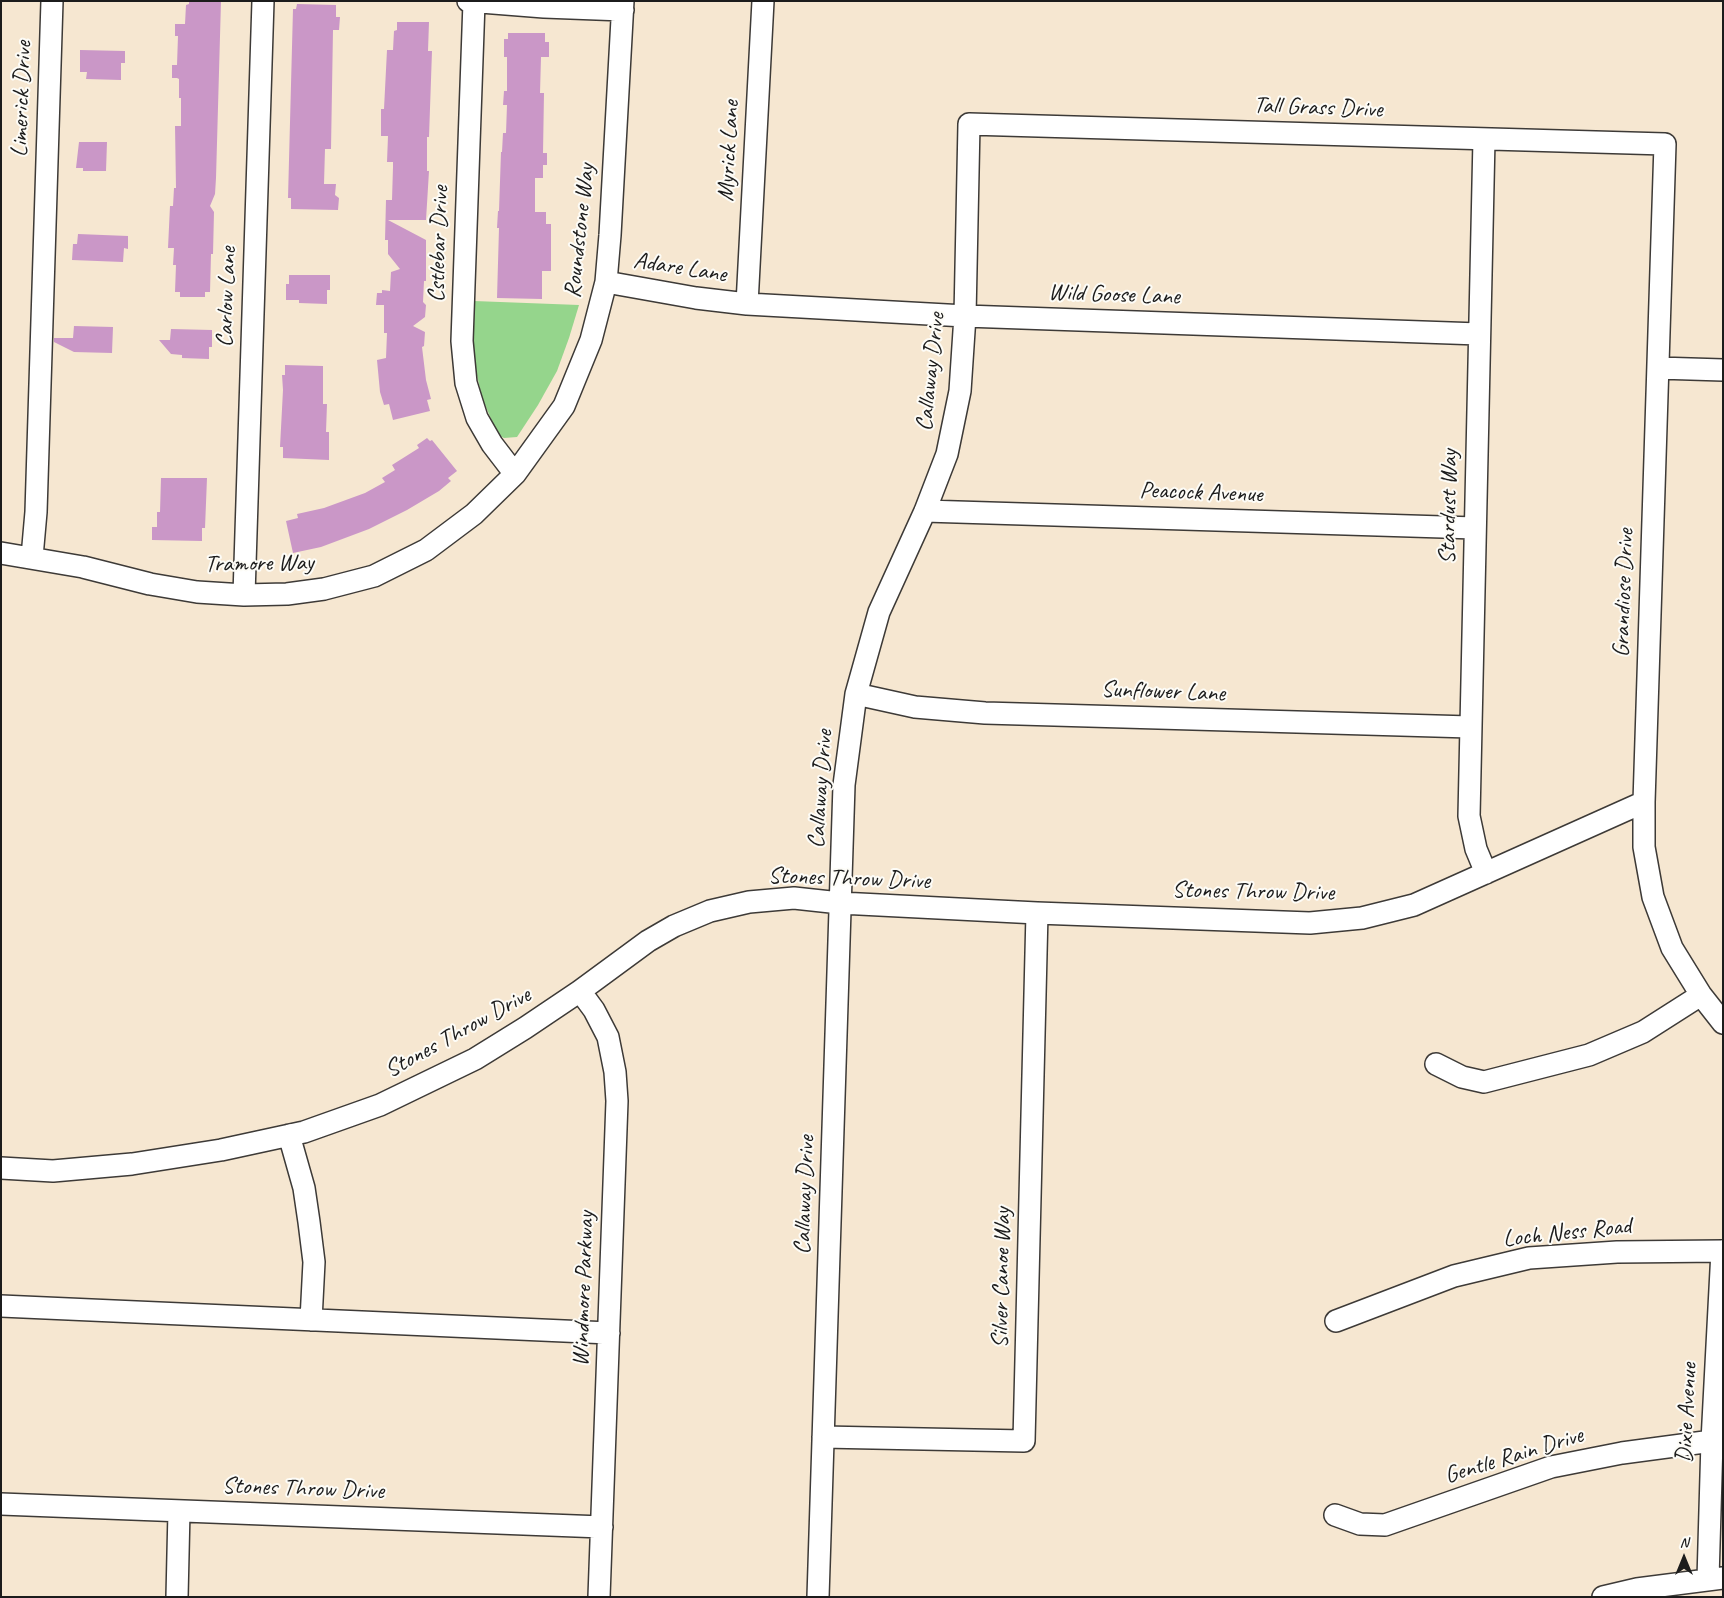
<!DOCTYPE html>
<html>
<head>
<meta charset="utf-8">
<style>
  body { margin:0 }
  #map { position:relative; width:1724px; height:1598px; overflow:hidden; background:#f6e7d1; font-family:Caveat,sans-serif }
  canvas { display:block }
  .frame { position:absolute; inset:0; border:2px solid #1c1c1c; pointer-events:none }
  .north { position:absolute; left:1659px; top:1533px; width:50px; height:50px; -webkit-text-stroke:4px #fdfcf7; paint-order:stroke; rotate:0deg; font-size:14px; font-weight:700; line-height:20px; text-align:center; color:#1c1c1c }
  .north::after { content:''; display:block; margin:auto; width:18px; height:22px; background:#1c1c1c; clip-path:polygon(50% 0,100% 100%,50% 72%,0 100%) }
</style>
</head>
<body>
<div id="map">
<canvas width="1724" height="1598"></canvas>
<div class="frame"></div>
<div class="north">N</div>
</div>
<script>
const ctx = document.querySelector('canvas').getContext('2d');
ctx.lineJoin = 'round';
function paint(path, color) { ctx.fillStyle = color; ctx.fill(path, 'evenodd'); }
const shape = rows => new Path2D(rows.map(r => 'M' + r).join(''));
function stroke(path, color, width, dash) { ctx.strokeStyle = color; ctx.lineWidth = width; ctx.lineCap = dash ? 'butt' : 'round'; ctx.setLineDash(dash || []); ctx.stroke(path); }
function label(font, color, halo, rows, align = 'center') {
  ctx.font = font + ' Caveat,sans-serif'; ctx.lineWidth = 4; ctx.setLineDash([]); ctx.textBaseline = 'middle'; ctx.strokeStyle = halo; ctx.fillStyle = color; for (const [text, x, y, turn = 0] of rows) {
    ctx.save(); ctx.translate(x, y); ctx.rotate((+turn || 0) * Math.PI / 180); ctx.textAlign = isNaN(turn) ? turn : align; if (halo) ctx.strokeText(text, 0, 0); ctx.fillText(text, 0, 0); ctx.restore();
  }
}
paint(shape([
  [474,301,579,305,569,338,557,371,538,405,517,437,504,438,498,435,482,398,476,371,473,347]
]), '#95d58c');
paint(shape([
  [189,1,221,1,216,178,215,194,210,206,214,212,213,254,211,254,210,292,205,292,205,297,180,297,180,292,175,292,176,265,173,265,174,248,168,248,170,206,173,206,174,188,176,188,175,126,181,126,181,98,179,98,179,79,177,78,172,78,172,65,177,65,178,36,175,36,175,24,185,24,186,5,189,4],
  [297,4,336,5,336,17,340,17,339,30,333,30,331,149,325,149,324,184,336,184,335,195,339,198,338,210,291,209,291,198,288,198,293,9,296,9],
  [397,22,429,22,428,51,432,51,429,137,427,137,427,171,429,171,426,220,388,220,426,240,426,281,424,281,423,302,426,305,425,317,413,326,425,332,424,346,422,347,426,380,431,399,427,400,430,411,393,420,389,404,384,405,380,392,377,360,386,358,387,333,384,333,384,305,376,305,377,293,382,293,382,290,390,291,391,272,400,269,388,254,388,240,385,240,386,200,392,200,393,167,393,162,387,162,388,136,381,136,381,109,384,109,387,50,393,50,394,31,397,30],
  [508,33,545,33,545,42,549,42,549,57,541,57,540,93,544,93,543,153,547,153,547,165,543,165,543,178,535,178,535,212,546,212,546,224,551,224,551,271,542,271,542,299,497,298,499,228,497,228,498,211,499,211,501,152,502,152,503,133,506,133,507,105,503,105,504,91,507,91,507,57,504,57,504,39,508,39],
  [80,50,125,51,125,63,121,63,121,80,86,79,87,72,80,72],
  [79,142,107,142,106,171,83,171,83,168,76,168],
  [78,234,128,236,128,249,124,248,123,262,72,260,73,244,77,244],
  [289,275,330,275,330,290,327,290,327,304,299,303,299,300,286,300,286,284,289,284],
  [74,326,113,327,112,353,74,352,54,342,54,338,73,338],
  [171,329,212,330,212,347,209,347,209,359,182,358,182,355,171,354,159,340,170,340],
  [285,365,323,366,323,404,327,404,326,432,329,432,329,460,283,458,283,447,280,447,283,390,282,375,285,375],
  [427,438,430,441,432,440,457,471,448,478,451,481,439,491,407,510,369,529,321,547,293,553,286,521,298,518,297,514,324,508,365,493,385,482,382,478,395,470,392,465,419,448,417,445],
  [161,478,207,478,205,528,202,528,202,541,152,540,152,527,157,527,157,512,160,512]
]), '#ca97c7');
const minor = shape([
  [468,1,544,7,623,10],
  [474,2,462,341,466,383,477,418,492,444,515,474],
  [1484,139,1469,816,1476,849,1486,873],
  [606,282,696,298,747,304,965,316,1479,334],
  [747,304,763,1],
  [1658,368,1723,370],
  [925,511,1475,528],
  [1,553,83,567,150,584,197,592,244,595,287,594,324,589,374,576,426,550,474,514,515,474,564,406,591,340,606,282,610,235,623,1],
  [32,557,36,512,52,1],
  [244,595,263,1],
  [856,694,915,707,985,713,1470,727],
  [580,991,594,1010,608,1037,615,1072,617,1101,599,1597],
  [1436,1064,1462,1077,1484,1082,1589,1055,1643,1032,1701,995],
  [289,1135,304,1188,309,1222,314,1262,311,1320],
  [1,1168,53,1171,132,1164,221,1150,304,1132,380,1105,475,1059,525,1028,580,991,648,941,674,926,710,911,749,902,794,898,840,903,1037,913,1310,923,1362,918,1414,905,1644,802],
  [1,1306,609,1333],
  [1336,1321,1454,1276,1529,1258,1617,1252,1723,1251],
  [823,1437,1024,1441,1037,913],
  [1,1504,602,1527],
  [1335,1515,1360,1524,1385,1525,1551,1467,1622,1453,1712,1441],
  [1708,1579,1712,1441,1722,1251],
  [177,1597,179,1511],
  [818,1597,844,785,856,694,879,612,925,511,947,454,960,391,965,316,969,124,1665,144,1644,802,1644,847,1653,897,1672,948,1701,995,1723,1023],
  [1603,1597,1637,1589,1723,1578]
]);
stroke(minor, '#3d3a37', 24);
stroke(minor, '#fff', 21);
label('24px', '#1c1c1c', '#fdfcf7', [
  ["Limerick Drive",22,99,-88],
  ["Tall Grass Drive",1318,108,2],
  ["Myrick Lane",729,151,-87],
  ["Roundstone Way",580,231,-84],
  ["Cstlebar Drive",439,244,-88],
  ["Adare Lane",680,268,9],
  ["Wild Goose Lane",1114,295,2],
  ["Carlow Lane",227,297,-88],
  ["Callaway Drive",931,372,-84],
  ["Peacock Avenue",1201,493,2],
  ["Stardust Way",1449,507,-89],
  ["Tramore Way",259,564,-1],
  ["Grandiose Drive",1624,593,-88],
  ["Sunflower Lane",1163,692,2],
  ["Callaway Drive",821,789,-86],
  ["Stones Throw Drive",849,879,2],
  ["Stones Throw Drive",1253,892,1],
  ["Stones Throw Drive",458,1033,-29],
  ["Callaway Drive",805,1195,-88],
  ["Loch Ness Road",1567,1233,-6],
  ["Silver Canoe Way",1002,1278,-89],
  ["Windmore Parkway",584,1289,-88],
  ["Dixie Avenue",1687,1413,-87],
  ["Gentle Rain Drive",1514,1456,-17],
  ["Stones Throw Drive",303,1489,2]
]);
</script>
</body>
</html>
